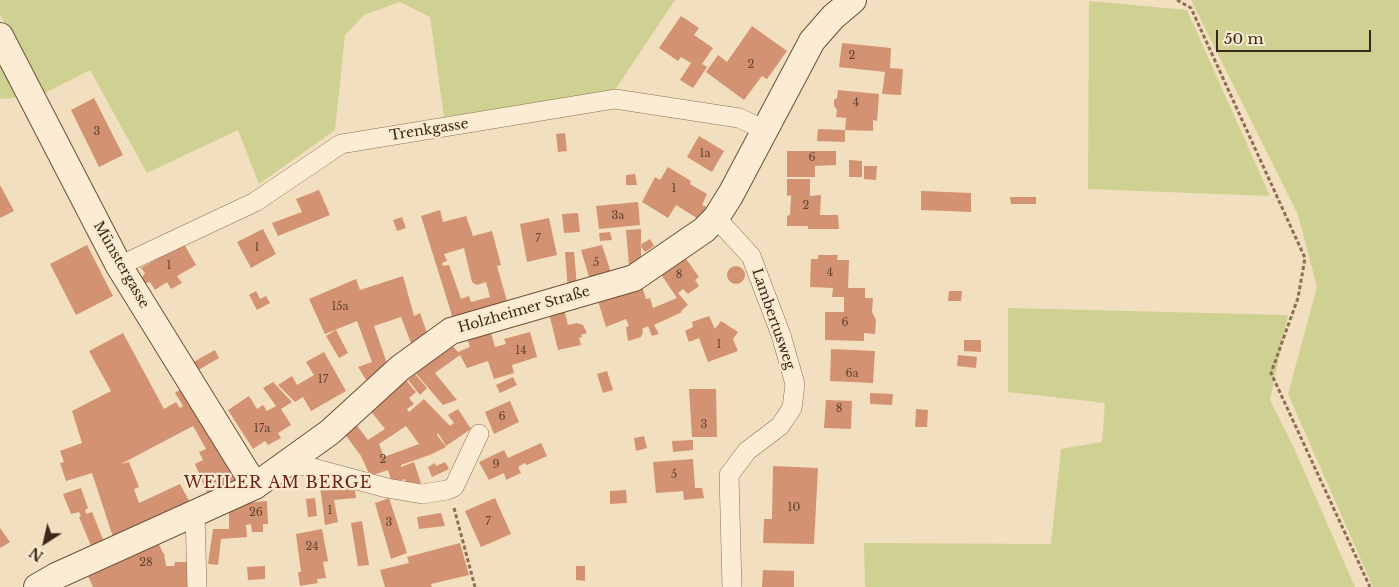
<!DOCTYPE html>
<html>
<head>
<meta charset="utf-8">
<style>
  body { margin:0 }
  #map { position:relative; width:1399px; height:587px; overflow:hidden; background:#f2dfbf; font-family:"Libre Baskerville",serif }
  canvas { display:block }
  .north { position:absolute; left:20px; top:517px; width:50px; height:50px; -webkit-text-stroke:4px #f8e9cf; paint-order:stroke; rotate:215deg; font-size:14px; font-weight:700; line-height:20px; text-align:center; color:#3a281b }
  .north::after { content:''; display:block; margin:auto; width:18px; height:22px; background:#3a281b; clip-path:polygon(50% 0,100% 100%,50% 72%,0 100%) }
  .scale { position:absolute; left:1216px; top:30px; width:155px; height:22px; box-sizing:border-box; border:2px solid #3a281b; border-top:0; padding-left:6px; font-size:15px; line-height:18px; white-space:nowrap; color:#3a281b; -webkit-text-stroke:4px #f8e9cf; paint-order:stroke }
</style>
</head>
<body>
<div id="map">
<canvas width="1399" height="587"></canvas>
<div class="north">N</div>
<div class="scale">50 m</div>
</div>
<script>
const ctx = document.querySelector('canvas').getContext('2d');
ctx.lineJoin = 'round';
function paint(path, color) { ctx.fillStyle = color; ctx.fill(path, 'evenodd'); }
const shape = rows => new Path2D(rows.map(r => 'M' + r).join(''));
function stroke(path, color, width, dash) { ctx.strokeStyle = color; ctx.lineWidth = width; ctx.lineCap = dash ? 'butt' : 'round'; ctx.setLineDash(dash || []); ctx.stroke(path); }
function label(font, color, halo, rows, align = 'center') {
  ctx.font = font + ' "Libre Baskerville",serif'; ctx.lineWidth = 4.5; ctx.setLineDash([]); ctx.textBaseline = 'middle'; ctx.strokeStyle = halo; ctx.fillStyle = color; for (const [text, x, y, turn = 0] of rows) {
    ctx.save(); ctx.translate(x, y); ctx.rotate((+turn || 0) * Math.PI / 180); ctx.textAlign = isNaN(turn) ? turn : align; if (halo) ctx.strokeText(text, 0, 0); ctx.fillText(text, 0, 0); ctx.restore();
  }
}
paint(shape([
  [0,0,675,0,615,90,444,117,430,17,400,2,364,15,345,35,335,130,259,184,238,130,147,173,90,70,39,96,0,14],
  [1191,0,1399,0,1399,587,1373,587,1288,394,1317,287,1298,215],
  [1089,1,1187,10,1270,196,1088,189],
  [0,53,24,97,0,99],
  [1008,308,1288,315,1270,400,1294,448,1355,587,865,587,864,543,1051,544,1061,449,1102,442,1105,403,1008,392]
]), '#ced192');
paint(shape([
  [681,16,699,28,694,35,713,48,702,64,707,67,693,88,680,80,691,63,681,57,678,61,659,48],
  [752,26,787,51,767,79,762,76,744,100,706,72,718,55,727,62],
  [842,43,891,48,890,68,903,69,901,95,882,94,885,72,839,67],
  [838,90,879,94,877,121,873,120,873,131,845,130,846,118,836,117,837,110,834,106,834,100,837,98],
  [94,98,123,155,99,167,71,110],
  [818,129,845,130,845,142,817,141],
  [565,133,567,151,558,152,556,134],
  [699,136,724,151,712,172,687,157],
  [787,151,836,151,836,165,815,166,815,177,787,177],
  [849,160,862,161,862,177,849,177],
  [864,166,877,166,876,180,864,179],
  [668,167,691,181,690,184,707,194,702,205,707,207,700,220,676,205,668,218,642,202,655,177,660,180],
  [635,174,637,185,626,185,626,175],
  [787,179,810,179,810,196,821,195,820,215,838,215,839,229,808,229,808,226,787,226,787,216,790,215,791,197,791,195,787,196],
  [0,185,14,211,0,218],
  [319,190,330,215,278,236,272,223,302,212,296,199],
  [921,191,971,193,971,212,921,210],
  [1010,197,1036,197,1036,204,1011,204],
  [638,202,640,225,599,229,596,206],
  [440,210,443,222,466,216,473,236,492,231,501,265,497,266,509,308,454,322,421,216],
  [464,248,472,282,477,285,486,282,490,297,471,302,469,296,461,299,449,265,443,266,442,263,447,261,444,254],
  [578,213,580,232,564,233,562,214],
  [402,217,406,228,397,231,393,220],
  [549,218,557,255,527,262,520,224],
  [263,229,276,254,251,268,237,242],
  [641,229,641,265,629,266,626,230],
  [610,232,612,240,600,241,599,233],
  [650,239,654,246,645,252,640,245],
  [184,244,196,265,177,276,182,283,171,289,167,282,155,290,150,282,143,284,141,279,145,273,141,268],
  [87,245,113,296,76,315,50,264],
  [602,245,612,276,591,283,581,250],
  [565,252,574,252,577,287,568,290],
  [818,255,838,255,837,260,849,260,848,288,865,288,865,298,873,298,872,312,876,320,875,334,864,333,864,341,825,340,825,312,844,312,844,297,832,297,833,288,810,287,811,259,818,259],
  [684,256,699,277,695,280,699,286,688,294,683,289,678,293,688,305,681,311,682,312,654,325,659,334,652,336,648,326,642,329,643,332,641,337,628,341,626,327,629,326,626,319,606,327,598,301,642,286,646,299,650,298,653,308,677,298,660,273],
  '727 275a9 9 0 1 1 18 0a9 9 0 1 1-18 0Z',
  [403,276,414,316,420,313,428,336,411,343,401,317,374,326,389,369,367,381,358,367,372,362,357,321,325,334,309,299,356,279,360,290],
  [256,291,260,299,266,296,270,303,257,310,249,295],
  [949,291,962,291,961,301,948,301],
  [564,309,568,325,577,323,583,325,587,333,581,335,582,337,579,338,581,345,558,350,549,313],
  [709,316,715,329,721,321,738,332,733,339,738,351,708,362,699,338,689,342,685,331,693,327,692,322],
  [490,329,495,347,506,344,504,339,530,332,537,357,512,365,514,373,494,379,488,361,467,368,460,355,435,373,457,400,443,405,413,370,451,344,458,352,470,347,467,338],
  [336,330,348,353,339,358,326,336],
  [123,333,164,409,176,402,180,408,183,406,175,393,186,386,223,451,238,483,209,497,195,464,203,460,199,452,206,449,193,426,121,464,129,462,139,487,134,489,139,503,180,484,191,504,113,537,92,473,66,481,60,463,64,462,60,451,82,443,72,411,111,391,89,351],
  [964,340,981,340,981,352,964,351],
  [831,349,875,351,873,383,830,381],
  [215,350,219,358,195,372,190,364],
  [324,352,346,391,311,411,303,397,295,402,278,385,292,376,297,385,314,375,306,362],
  [958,355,977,357,976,368,957,366],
  [607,371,613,390,603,393,597,374],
  [415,374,427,388,420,395,408,380],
  [513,377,517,385,500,393,496,385],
  [405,379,416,392,409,398,414,404,407,409,409,412,424,399,450,426,454,423,448,415,458,409,471,429,446,446,438,433,437,435,446,447,432,454,401,465,401,467,414,462,421,483,407,487,405,479,392,483,388,470,370,476,361,456,344,433,355,423,368,440,385,429,370,410],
  [406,426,419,444,384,457,379,444],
  [273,382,292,402,281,409,291,425,278,433,281,438,268,445,265,441,253,449,228,410,249,396,257,409,263,405,267,411,276,406,263,388],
  [689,389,716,389,717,437,692,437],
  [870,393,893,394,892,405,870,404],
  [826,400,852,401,851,429,824,428],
  [510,401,519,422,494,434,485,412],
  [916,409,928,410,927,427,915,427],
  [644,436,647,448,636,451,634,438],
  [693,440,693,450,673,452,672,441],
  [541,443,547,456,527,465,525,463,518,467,521,473,506,480,504,473,489,480,479,462,504,450,508,458],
  [693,459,695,488,702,488,704,498,684,500,683,491,656,493,653,462],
  [445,462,449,469,432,477,428,467,435,463,436,466],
  [773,466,818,468,814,544,763,543,764,519,772,519],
  [354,484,356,498,334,500,338,522,325,525,320,486],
  [81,488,88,508,85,510,86,514,92,512,104,542,91,546,79,517,81,516,79,512,71,514,63,494],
  [626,490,627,503,610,504,610,491],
  [315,498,317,516,308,517,306,499],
  [389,498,407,553,391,559,375,503],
  [495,498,511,534,481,547,465,511],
  [267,501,268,524,263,524,263,532,252,532,251,524,246,525,247,537,221,539,218,565,208,564,213,529,229,529,229,510,244,503],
  [441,513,445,526,419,529,417,517],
  [362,521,369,565,358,566,351,523],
  [0,528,10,542,0,548],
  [322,529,328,561,323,562,326,578,317,579,318,583,300,586,298,572,301,572,296,534],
  [460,543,469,575,431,584,432,587,385,587,380,570,409,563,407,557],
  [159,544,163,553,164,553,166,566,174,566,175,562,188,562,188,587,93,587,88,576],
  [265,566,265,579,248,580,247,567],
  [576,566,585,566,585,581,576,580],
  [763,570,794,571,794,587,762,587]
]), '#d39271');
const street = shape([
  [716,218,751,256,781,335,795,384,792,408,780,426,747,451,729,475,732,587],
  [119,266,255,202,341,144,615,99,739,118,765,130],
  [290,462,387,488,422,494,447,490,454,487,479,434],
  [195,514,197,587]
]);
const secondary = shape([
  [0,36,119,266,255,486],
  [37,587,56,576,255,486,330,432,400,368,451,331,634,278,704,230,716,218,731,194,812,41,833,17,853,0]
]);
stroke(street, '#8c6e55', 20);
stroke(secondary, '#6e4f39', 28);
stroke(shape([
  [1177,0,1191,8,1305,258,1298,298,1271,373,1370,587],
  [454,508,475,587]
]), '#8c6e55', 3, [4, 2.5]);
stroke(street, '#fcecd3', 19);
stroke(secondary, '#fcecd3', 26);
label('11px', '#604230', null, [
  ["2",852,56],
  ["2",751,65],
  ["4",856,103],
  ["3",97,132],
  ["1a",705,154],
  ["6",812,158],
  ["1",674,189],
  ["2",806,206],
  ["3a",618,216],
  ["7",538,239],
  ["1",257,248],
  ["5",596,263],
  ["1",169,266],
  ["4",830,273],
  ["8",679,275],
  ["15a",340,307],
  ["6",845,323],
  ["1",719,345],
  ["14",521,351],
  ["6a",852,374],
  ["17",323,380],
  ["8",839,409],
  ["6",502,417],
  ["3",704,425],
  ["17a",262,429],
  ["2",383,460],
  ["9",496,465],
  ["5",674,475],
  ["10",794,508],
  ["1",330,511],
  ["26",256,513],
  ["7",488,522],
  ["3",389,523],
  ["24",312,547],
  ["28",146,563]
]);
label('14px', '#3a281b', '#f8e9cf', [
  ["Trenkgasse",429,130,-9],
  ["Münstergasse",121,265,60],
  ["Holzheimer Straße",524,310,-16],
  ["Lambertusweg",773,319,71]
]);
ctx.letterSpacing = '1px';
label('16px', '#6b2217', '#f8e9cf', [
  ["WEILER AM BERGE",278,483]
]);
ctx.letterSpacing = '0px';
</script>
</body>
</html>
